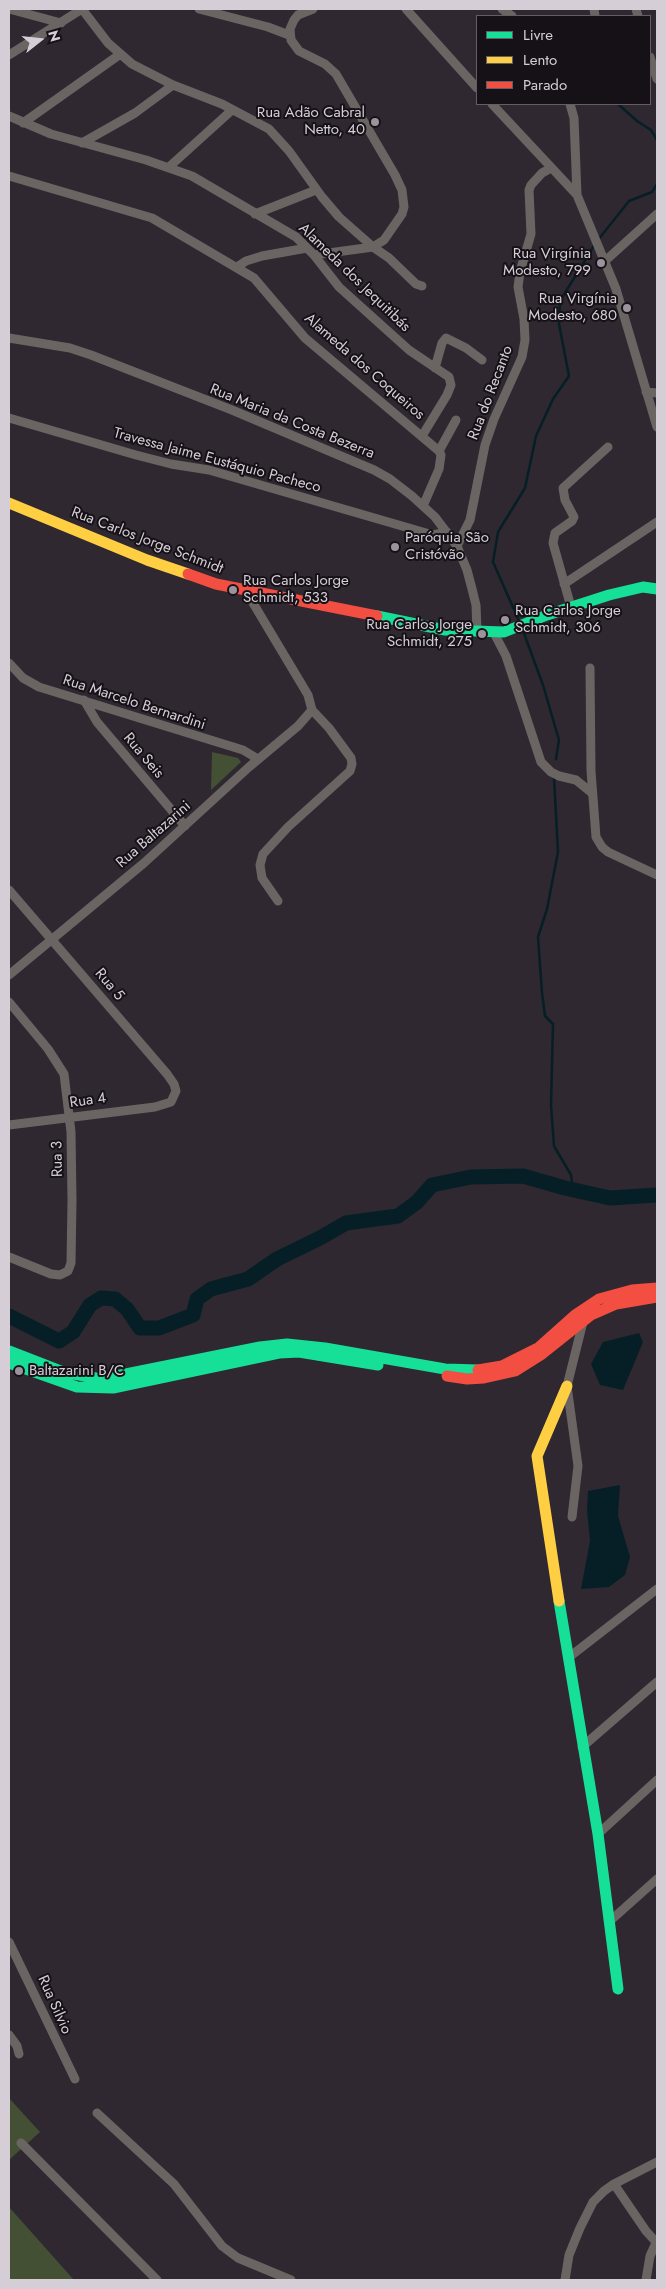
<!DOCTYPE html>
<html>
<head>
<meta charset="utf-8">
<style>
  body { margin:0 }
  #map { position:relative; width:666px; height:2289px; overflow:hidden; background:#2f2830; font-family:Jost,sans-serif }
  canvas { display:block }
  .frame { position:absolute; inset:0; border:10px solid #d6ced7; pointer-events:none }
  .legend { position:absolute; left:476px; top:15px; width:175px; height:90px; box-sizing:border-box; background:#161117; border:1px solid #635d64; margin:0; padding:6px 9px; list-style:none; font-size:15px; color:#d6ced7 }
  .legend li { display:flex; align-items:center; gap:10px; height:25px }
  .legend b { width:25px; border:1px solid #635d64 }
  .north { position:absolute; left:15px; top:15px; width:50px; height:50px; -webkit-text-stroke:4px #161117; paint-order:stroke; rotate:74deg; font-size:14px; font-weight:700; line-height:20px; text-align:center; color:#d6ced7 }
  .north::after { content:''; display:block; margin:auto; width:18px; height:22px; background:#d6ced7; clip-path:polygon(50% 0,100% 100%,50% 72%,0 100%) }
</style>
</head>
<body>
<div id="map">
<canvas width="666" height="2289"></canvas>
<div class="frame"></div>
<ul class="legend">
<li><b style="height:6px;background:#16e098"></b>Livre</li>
<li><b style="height:6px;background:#ffcf43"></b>Lento</li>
<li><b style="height:6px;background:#f24e42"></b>Parado</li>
</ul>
<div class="north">N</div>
</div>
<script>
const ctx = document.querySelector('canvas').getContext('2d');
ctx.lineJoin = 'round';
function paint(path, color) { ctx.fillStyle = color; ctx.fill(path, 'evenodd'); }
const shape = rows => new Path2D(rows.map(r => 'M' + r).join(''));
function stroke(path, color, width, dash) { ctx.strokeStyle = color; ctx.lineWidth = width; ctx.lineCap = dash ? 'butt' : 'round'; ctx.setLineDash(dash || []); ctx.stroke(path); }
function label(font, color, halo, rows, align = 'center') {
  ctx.font = font + ' Jost,sans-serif'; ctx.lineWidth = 4; ctx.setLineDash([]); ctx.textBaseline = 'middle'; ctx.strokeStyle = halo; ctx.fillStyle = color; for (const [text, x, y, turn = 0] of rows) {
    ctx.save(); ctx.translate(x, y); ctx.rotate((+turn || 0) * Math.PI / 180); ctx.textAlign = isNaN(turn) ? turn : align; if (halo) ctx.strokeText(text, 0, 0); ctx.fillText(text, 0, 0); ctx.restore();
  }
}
paint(shape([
  [212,752,238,758,241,762,211,790],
  [9,2098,40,2132,9,2160],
  [9,2207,74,2280,9,2280]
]), '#435034');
paint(shape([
  [639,1333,643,1342,623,1390,600,1385,591,1364,603,1342],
  [620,1485,618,1516,630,1557,625,1575,609,1587,581,1589,590,1541,587,1510,588,1491]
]), '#061f26');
stroke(shape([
  [618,104,637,121,651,130,657,140],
  [598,240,629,201,652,192,657,184],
  [520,623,493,562,498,532,525,488,536,436,553,399,569,376,559,324,560,301,595,244],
  [522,628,543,685,559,740,556,759],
  [554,778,558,852,547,909,538,937,542,993,545,1016,553,1024,551,1105,554,1146,571,1175,573,1190]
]), '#061f26', 2.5);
stroke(shape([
  [9,1316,59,1341,73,1332,90,1305,101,1298,115,1299,127,1309,140,1328,159,1328,193,1315,197,1299,211,1289,248,1279,277,1259,320,1238,346,1223,398,1216,417,1202,432,1185,471,1177,523,1176,565,1188,610,1198,657,1195]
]), '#061f26', 15);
stroke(shape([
  [9,9,61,23],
  [82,9,108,43,132,64,173,85,222,104,269,129,289,151,322,197,339,217,373,247,389,258,416,284,422,286],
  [199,9,268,27,289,35],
  [313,9,298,15,294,20,290,29,291,40,299,51,325,64,336,74,395,175,402,190,404,207,402,214,384,240,373,247,314,255],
  [406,9,477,88],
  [502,9,512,16],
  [594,9,595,16],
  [636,9,638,16],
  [9,55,82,9],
  [650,57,657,79],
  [492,104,577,195,616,289,657,427],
  [570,104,574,118,577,195],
  [9,116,51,134,146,160,192,176,296,237,314,255,339,287,409,350,449,377,451,385,447,395,422,436],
  [23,123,119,55],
  [82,143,135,113,173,85],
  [169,167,232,110],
  [9,176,152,218,254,278,305,338,439,451,441,455,439,469,423,506],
  [255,214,316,190],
  [605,261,657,214],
  [237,267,246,261,262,256,307,248],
  [9,338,70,348,91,355,232,410,374,470,390,479,412,496,435,517,457,546,467,570,472,589,476,605,477,631],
  [435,368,442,343,446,338,466,348,482,360],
  [646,392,657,393],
  [9,418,136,455,171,464,209,470,433,535,447,532],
  [439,451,456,420],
  [457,546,470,520,485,445,494,419,522,357,525,340,524,319,518,287,520,272,531,234,529,190,531,185,542,173,551,168],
  [564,584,657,522],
  [248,591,253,603,308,695,312,710,329,728,351,758,352,764,350,771,288,827,263,854,260,865,262,878,278,901],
  [571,607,553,543,555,533,572,521,574,517,565,500,563,488,608,447],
  [494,633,506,656,541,762,551,772,559,776,576,780,592,793],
  [9,663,23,678,39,687,243,750,258,759],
  [590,668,591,771,596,837,602,847,608,852,657,875],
  [84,700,97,722,185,826],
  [9,890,167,1074,174,1084,176,1091,171,1102,155,1107,9,1125],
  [9,975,144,863,249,767,298,726,312,710],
  [9,1002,48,1049,64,1074,71,1132,72,1201,71,1263,68,1271,60,1275,51,1274,9,1257],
  [572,1517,578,1466,567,1386,583,1322],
  [568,1658,657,1589],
  [582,1747,657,1682],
  [598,1834,657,1780],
  [610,1921,657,1879],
  [9,1942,75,2079],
  [9,2035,17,2046,19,2054],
  [97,2113,174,2184,222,2246,238,2258,291,2280],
  [21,2143,157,2280],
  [614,2184,646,2231,657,2243],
  [565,2280,569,2255,580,2228,593,2202,604,2191,614,2184,657,2162],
  [646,2280,650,2256,656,2243]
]), '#6a6562', 9);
stroke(shape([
  [377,616,445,630,504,632,547,615,609,595,643,587,657,589],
  [9,1351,63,1372,101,1379,260,1347,287,1344,325,1348,445,1369,478,1370],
  [9,1363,77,1387,113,1388,279,1353,299,1352,378,1365],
  [559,1601,598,1834,618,1989]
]), '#16e098', 11);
stroke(shape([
  [9,503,147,560,188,574],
  [559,1601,537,1456,567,1386]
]), '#ffcf43', 11);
stroke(shape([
  [188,574,216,584,377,616],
  [478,1370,502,1366,538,1348,575,1315,599,1299,632,1290,657,1288],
  [447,1376,467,1379,484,1378,515,1371,542,1354,591,1315,616,1304,657,1297]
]), '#f24e42', 11);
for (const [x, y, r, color] of [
  [375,122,5,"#9c949d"],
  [601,263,5,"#9c949d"],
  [627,308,5,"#9c949d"],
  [395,547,5,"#9c949d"],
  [233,590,5,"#9c949d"],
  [505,620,5,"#9c949d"],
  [482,634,5,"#9c949d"],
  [19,1371,5,"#9c949d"]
]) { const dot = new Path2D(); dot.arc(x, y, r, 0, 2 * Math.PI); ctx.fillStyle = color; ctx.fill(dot); stroke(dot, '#161117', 2); }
label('15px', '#d6ced7', '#161117', [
  ["Rua Adão Cabral",365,113],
  ["Netto, 40",365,130],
  ["Rua Virgínia",591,254],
  ["Modesto, 799",591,271],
  ["Rua Virgínia",617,299],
  ["Modesto, 680",617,316],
  ["Paróquia São",405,538,"left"],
  ["Cristóvão",405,555,"left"],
  ["Rua Carlos Jorge",243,581,"left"],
  ["Schmidt, 533",243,598,"left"],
  ["Rua Carlos Jorge",515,611,"left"],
  ["Schmidt, 306",515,628,"left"],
  ["Rua Carlos Jorge",472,625],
  ["Schmidt, 275",472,642],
  ["Baltazarini B/C",29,1371,"left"]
], 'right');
label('15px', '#d6ced7', '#161117', [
  ["Alameda dos Jequitibás",354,278,44],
  ["Alameda dos Coqueiros",364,367,41],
  ["Rua do Recanto",491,393,-69],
  ["Rua Maria da Costa Bezerra",292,422,22],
  ["Travessa Jaime Eustáquio Pacheco",217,461,15],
  ["Rua Carlos Jorge Schmidt",147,541,21],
  ["Rua Marcelo Bernardini",134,703,18],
  ["Rua Seis",143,756,50],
  ["Rua Baltazarini",154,835,-41],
  ["Rua 5",109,985,50],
  ["Rua 4",88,1101,-8],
  ["Rua 3",58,1159,-91],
  ["Rua Silvio",54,2005,66]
]);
</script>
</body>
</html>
